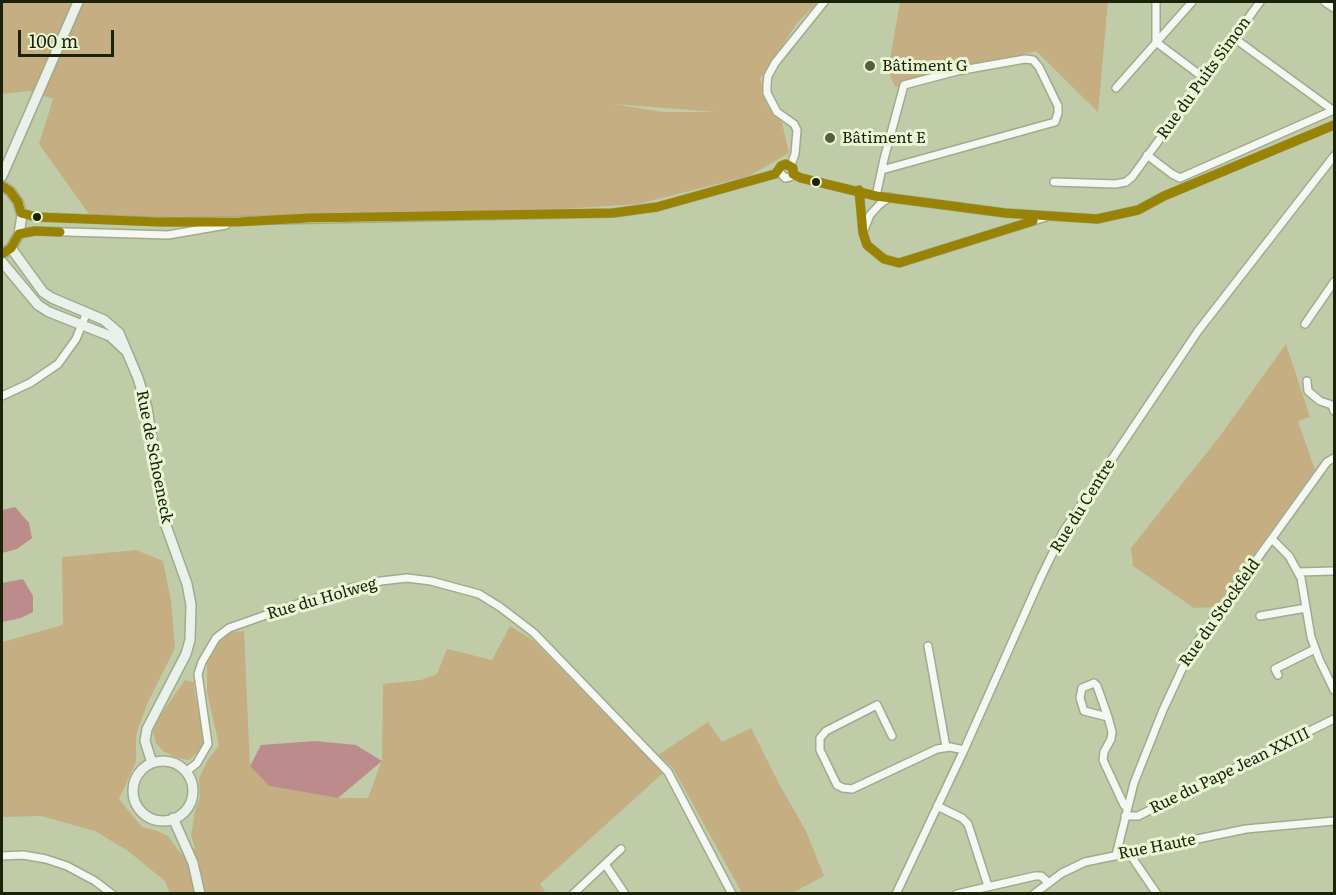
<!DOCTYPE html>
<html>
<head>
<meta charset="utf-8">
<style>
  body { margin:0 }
  #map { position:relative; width:1336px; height:895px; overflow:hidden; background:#bfcca7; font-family:Literata,serif }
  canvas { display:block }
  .frame { position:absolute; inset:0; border:3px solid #1a2208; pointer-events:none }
  .scale { position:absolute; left:18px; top:30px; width:96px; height:27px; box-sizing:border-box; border:3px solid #1a2208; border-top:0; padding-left:8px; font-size:18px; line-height:21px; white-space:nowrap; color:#1a2208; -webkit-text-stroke:4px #eaf6d5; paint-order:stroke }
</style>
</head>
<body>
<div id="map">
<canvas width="1336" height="895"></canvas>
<div class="frame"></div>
<div class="scale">100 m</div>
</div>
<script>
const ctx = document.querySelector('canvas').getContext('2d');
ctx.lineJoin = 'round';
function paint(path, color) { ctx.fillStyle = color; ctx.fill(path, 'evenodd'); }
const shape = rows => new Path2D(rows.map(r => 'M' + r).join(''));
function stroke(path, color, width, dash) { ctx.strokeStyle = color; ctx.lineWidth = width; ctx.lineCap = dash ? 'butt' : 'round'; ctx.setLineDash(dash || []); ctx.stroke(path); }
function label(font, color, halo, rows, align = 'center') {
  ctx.font = font + ' Literata,serif'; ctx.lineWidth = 6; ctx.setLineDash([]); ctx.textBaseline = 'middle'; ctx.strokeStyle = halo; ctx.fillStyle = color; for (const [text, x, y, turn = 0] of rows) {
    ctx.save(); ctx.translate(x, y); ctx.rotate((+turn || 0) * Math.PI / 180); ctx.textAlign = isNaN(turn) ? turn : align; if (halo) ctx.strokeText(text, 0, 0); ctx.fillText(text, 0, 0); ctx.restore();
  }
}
paint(shape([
  [2,2,818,2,797,23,760,79,767,105,782,123,789,153,749,176,638,204,562,209,140,220,89,214,39,144,53,99,29,91,2,94],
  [613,104,716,112,663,112],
  [900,2,1108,2,1098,112,1036,51,900,88,895,86,888,71],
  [1286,344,1310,417,1298,421,1315,470,1216,607,1194,608,1133,566,1131,548,1220,436],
  [136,550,163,561,171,601,175,648,147,704,136,735,136,762,119,799,142,827,155,830,168,836,181,854,195,848,191,836,195,811,200,797,199,779,207,761,219,745,207,692,207,663,225,633,244,631,250,766,269,786,338,798,368,798,382,760,383,684,421,680,437,674,447,649,492,660,510,626,534,641,663,773,540,884,546,893,170,893,165,881,128,851,95,831,41,816,2,817,2,642,63,625,62,557],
  [185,680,194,682,195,695,205,739,201,749,189,760,177,758,163,751,156,743,153,732,157,720],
  [708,722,722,742,751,728,778,782,806,831,824,876,792,893,742,893,673,768,658,755]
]), '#c5ae82');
paint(shape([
  [15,507,29,523,32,538,17,549,2,553,2,510],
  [23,579,33,596,33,612,21,618,2,622,2,583],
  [315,741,356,745,382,761,338,798,269,786,250,766,261,745]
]), '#bc8c8d');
const street = shape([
  [1156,2,1156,42],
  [1325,2,1334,8],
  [1234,38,1334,111],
  [1156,42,1204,78],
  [1116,88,1192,2],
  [1147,155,1172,174,1180,178,1334,110],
  [791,165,795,154,797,130,794,124,777,112,767,93,767,84,768,76,775,63,824,2],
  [779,171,785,178,790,177,793,174],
  [793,174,801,178,876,196,1005,213,1097,219,1138,210,1164,196,1334,125],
  [1054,182,1115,184,1126,182,1132,177,1260,2],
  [859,190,863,233,867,245,884,259,899,263,1046,217],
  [876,196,884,159,904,85,957,71,1025,59,1033,60,1039,67,1058,106,1058,113,1055,122,882,170],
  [21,213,36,217,176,222,613,213,657,207,775,174,779,171,781,166,786,164,793,168,793,174],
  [864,230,870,215,880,204,890,197],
  [19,234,35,231,168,235,226,225],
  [1305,324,1334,282],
  [1307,381,1308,391,1320,401,1332,405,1334,411],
  [2,396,30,383,58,364,76,339,87,312],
  [1272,539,1289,556,1301,578,1311,637,1319,659,1334,690],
  [1298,572,1334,571],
  [1260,616,1306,608],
  [928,646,946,747],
  [1278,675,1275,669,1315,649],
  [1108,717,1084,711,1080,698,1082,688,1094,683,1097,686,1108,717,1112,732,1111,739,1104,752,1103,760,1124,805,1127,808],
  [892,736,877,705,826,731,820,738,820,750,837,785,843,788,852,789,937,749,950,747,964,750],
  [186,772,197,763,208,744,198,674,202,662,216,638,229,628,303,602,347,589,381,581,407,578,431,581,479,594,500,607,534,633,588,689,668,772,732,894],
  [937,806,962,818,968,824,988,886],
  [1125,816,1138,816,1334,719],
  [1129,853,1157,894],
  [1116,855,1134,783,1163,710,1190,652,1327,462,1334,458],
  [2,856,23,855,46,859,67,866,95,881,112,894],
  [605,864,625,894],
  [573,894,621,849],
  [896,894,964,750,1041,577,1063,532,1198,331,1334,156],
  [957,894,1035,876,1041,876,1049,883],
  [1034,894,1062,873,1085,862,1246,829,1334,821]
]);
const secondary = shape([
  [2,176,78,2],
  [2,186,10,191,18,202,22,215,19,234,11,248,2,254],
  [11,248,43,292,52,298,104,320,119,333,138,378,147,408,164,520,187,584,191,605,190,640,186,654,147,729,145,741,152,763],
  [2,262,38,305,49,312,110,336,125,350],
  '133 791a30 30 0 1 1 60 0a30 30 0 1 1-60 0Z',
  [173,818,193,863,200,894]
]);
stroke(street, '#a0aa8d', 10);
stroke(secondary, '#a0aa8d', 12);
stroke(street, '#f5f7f2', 7);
stroke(secondary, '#e9f1ea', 9);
stroke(shape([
  [793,174,801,178,876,196,1005,213,1097,219,1138,210,1164,196,1334,125],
  [2,186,10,191,18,202,21,213,36,217,159,222,237,222,309,218,613,213,657,207,775,174,781,166,786,164,793,168,793,174],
  [859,190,863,233,867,245,884,259,899,263,1033,221],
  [2,254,11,248,19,234,35,231,60,232]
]), '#988304', 9);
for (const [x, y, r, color] of [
  [870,66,6,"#545e40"],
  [830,138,6,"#545e40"],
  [816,182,5,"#1a2208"],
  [37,217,5,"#1a2208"]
]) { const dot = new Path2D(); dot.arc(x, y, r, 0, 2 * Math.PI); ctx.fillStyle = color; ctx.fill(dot); stroke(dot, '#eaf6d5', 2); }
label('16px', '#1a2208', '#eaf6d5', [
  ["Bâtiment G",882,66],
  ["Bâtiment E",842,138]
], 'left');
label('16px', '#1a2208', '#eaf6d5', [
  ["Rue du Puits Simon",1204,78,-54],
  ["Rue de Schoeneck",154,457,79],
  ["Rue du Centre",1083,506,-58],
  ["Rue du Holweg",322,599,-16],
  ["Rue du Stockfeld",1220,613,-55],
  ["Rue du Pape Jean XXIII",1230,771,-26],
  ["Rue Haute",1157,847,-11]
]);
</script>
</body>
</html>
